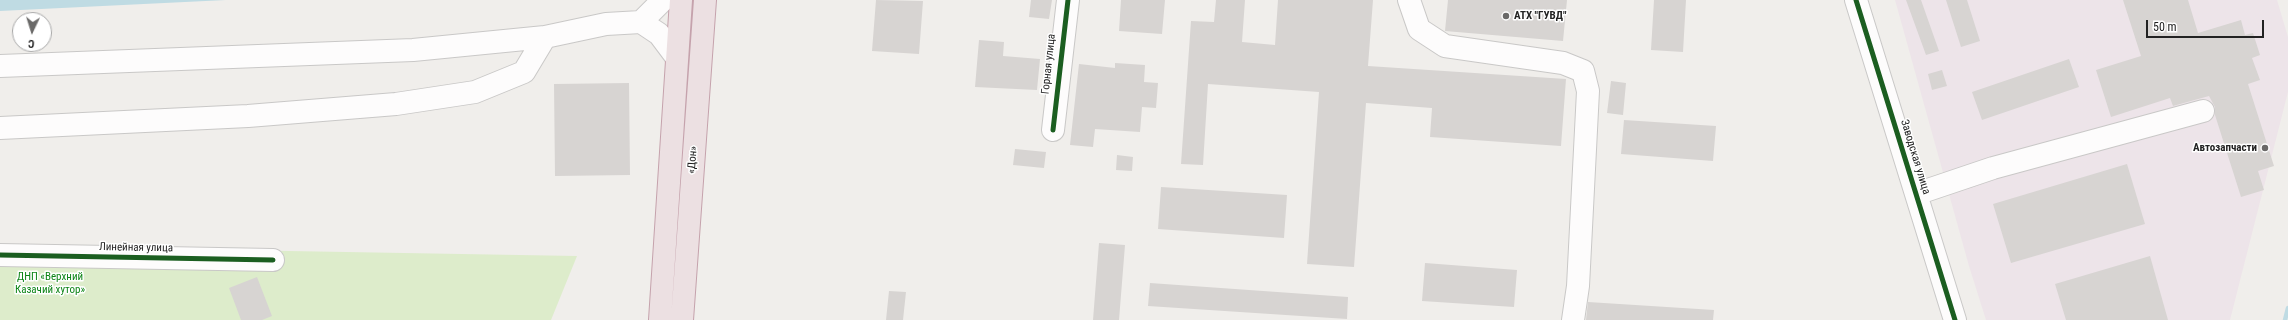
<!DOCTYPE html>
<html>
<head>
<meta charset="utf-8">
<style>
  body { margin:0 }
  #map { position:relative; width:2288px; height:320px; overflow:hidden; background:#f0eeeb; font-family:"Roboto Condensed",sans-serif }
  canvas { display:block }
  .north { position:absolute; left:12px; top:12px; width:40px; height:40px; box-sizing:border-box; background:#fff; border:1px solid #a7a7a7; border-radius:50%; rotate:184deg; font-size:11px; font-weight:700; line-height:16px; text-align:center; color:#222 }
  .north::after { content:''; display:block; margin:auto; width:14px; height:18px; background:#6a6968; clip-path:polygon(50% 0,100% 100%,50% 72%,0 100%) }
  .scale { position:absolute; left:2146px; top:20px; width:118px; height:18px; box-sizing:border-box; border:2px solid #222; border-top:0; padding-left:5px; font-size:12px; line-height:14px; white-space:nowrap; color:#222; -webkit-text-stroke:3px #fff; paint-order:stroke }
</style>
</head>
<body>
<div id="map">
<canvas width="2288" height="320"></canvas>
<div class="north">С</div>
<div class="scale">50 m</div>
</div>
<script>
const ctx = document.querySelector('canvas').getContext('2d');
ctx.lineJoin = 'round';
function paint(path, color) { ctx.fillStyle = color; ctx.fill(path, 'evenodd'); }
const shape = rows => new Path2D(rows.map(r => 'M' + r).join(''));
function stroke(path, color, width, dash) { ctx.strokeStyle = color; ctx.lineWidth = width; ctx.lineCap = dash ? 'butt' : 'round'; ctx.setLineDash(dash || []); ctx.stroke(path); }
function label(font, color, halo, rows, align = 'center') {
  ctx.font = font + ' "Roboto Condensed",sans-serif'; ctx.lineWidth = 3; ctx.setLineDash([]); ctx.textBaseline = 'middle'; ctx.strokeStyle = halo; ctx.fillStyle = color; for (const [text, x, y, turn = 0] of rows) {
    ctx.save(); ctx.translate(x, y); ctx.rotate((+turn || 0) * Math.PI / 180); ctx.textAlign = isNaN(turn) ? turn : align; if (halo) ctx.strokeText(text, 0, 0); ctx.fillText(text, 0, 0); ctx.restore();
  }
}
paint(shape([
  [1895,0,2277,0,2288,37,2288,92,2230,320,1986,320,1969,266]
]), '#ede4e9');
paint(shape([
  [0,246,577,256,551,320,0,320]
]), '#ddeccb');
paint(shape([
  [0,0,226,0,0,11]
]), '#bfdbe3');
stroke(shape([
  [2285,320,2288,308]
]), '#bfdbe3', 4.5);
paint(shape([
  [876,0,923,1,919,54,872,51],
  [1031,0,1052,0,1049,19,1029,17],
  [1121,0,1165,0,1162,34,1119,31],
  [1216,0,1245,0,1242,42,1275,45,1278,0,1373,0,1368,66,1566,79,1561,146,1430,137,1432,108,1366,103,1354,267,1307,264,1319,92,1208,84,1203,165,1181,164,1191,21,1214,22],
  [1448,0,1567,0,1563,41,1445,31],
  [1654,0,1686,0,1683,52,1651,50],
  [1906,0,1921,0,1939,51,1926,55],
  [1946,0,1967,0,1980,41,1961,47],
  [2123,0,2188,0,2198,33,2241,20,2245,35,2253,33,2260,55,2252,58,2260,80,2248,84,2274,166,2258,171,2264,190,2241,197,2215,115,2215,107,2209,96,2173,106,2170,98,2111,117,2096,70,2141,56],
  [979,40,1004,42,1003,56,1040,59,1037,90,975,87],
  [2069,59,2079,87,1982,120,1972,92],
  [1115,63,1145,65,1144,82,1158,83,1156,108,1142,107,1140,132,1095,129,1093,147,1070,145,1079,64,1115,68],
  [1942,70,1947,86,1932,90,1928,74],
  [1611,81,1626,83,1623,115,1607,113],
  [629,83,630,175,555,176,554,84],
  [1624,120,1716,126,1713,161,1621,154],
  [1015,149,1046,152,1044,168,1013,165],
  [1117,155,1133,157,1132,171,1116,170],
  [2127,164,2145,224,2011,263,1993,204],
  [1161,187,1287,195,1284,238,1158,229],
  [1099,243,1125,245,1119,320,1093,320],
  [2150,256,2168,320,2066,320,2055,284],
  [1425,263,1517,270,1514,307,1422,301],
  [257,277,272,316,262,320,241,320,229,288],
  [1150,283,1348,297,1347,319,1148,306],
  [889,291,906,292,903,320,886,320],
  [1588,302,1714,310,1713,320,1586,320]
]), '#d7d4d2');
const minor = shape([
  [1409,0,1419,29,1445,46,1563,63,1583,71,1588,91,1578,286,1573,320],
  [1856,0,1955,320],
  [641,22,659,34,677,58],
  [0,66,413,50,545,37],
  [0,128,248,116,396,104,475,92,524,72,545,37,606,24,641,22,663,0],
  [1053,130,1068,0],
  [1916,194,1993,168,2203,111],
  [0,255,273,260]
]);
const highway = shape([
  [660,320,681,0],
  [682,320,705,0]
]);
stroke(minor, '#c9c8c7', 24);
stroke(highway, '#c5a2ac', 24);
stroke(minor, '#fdfcfc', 22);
stroke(highway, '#ece0e2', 22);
stroke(shape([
  [1856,0,1955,320],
  [1053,130,1068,0],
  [0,255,273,260]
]), '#1b5e20', 5);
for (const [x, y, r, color] of [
  [1506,16,4,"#6a6968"],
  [2265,148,4,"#6a6968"]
]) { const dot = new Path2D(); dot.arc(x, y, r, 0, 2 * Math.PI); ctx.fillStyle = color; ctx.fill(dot); stroke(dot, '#fff', 1.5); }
label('bold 11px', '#222', '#fff', [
  ["АТХ \"ГУВД\"",1514,16],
  ["Автозапчасти",2257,148,"right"]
], 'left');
label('11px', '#222', '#fff', [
  ["Горная улица",1049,64,-84],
  ["Заводская улица",1915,157,73],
  ["«Дон»",693,160,-86],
  ["Линейная улица",136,248,1]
]);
label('11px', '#0c8416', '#fff', [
  ["ДНП «Верхний",50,277],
  ["Казачий хутор»",50,290]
]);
</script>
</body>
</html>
